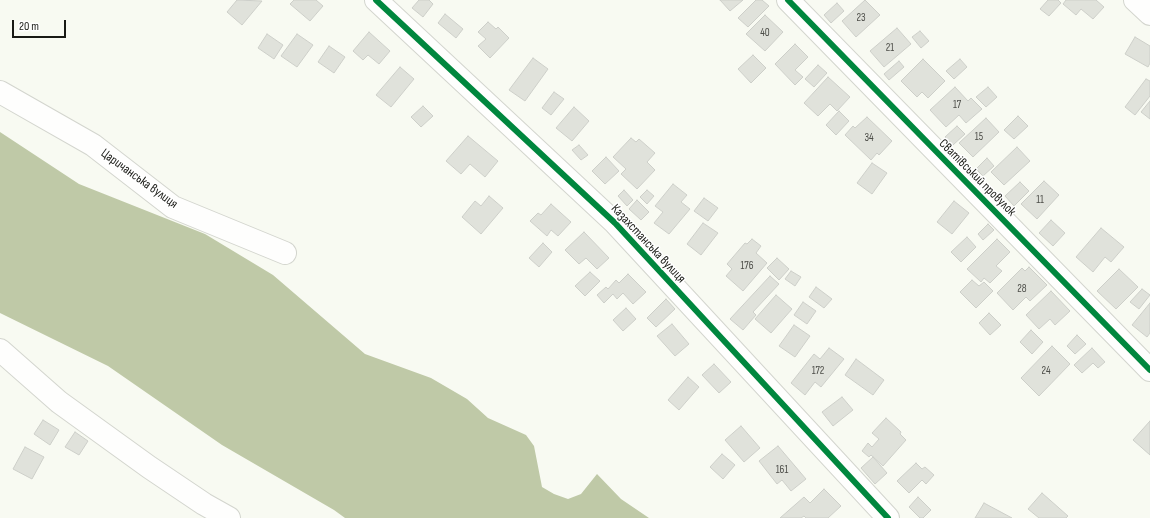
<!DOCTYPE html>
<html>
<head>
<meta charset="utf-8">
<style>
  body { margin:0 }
  #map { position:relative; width:1150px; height:518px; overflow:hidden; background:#f8faf2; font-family:"Sofia Sans Condensed",sans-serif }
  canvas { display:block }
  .scale { position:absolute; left:12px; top:20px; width:54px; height:18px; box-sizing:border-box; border:2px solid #191a15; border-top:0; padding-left:5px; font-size:12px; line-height:14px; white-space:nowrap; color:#191a15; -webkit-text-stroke:3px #fff; paint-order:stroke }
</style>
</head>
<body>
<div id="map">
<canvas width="1150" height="518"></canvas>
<div class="scale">20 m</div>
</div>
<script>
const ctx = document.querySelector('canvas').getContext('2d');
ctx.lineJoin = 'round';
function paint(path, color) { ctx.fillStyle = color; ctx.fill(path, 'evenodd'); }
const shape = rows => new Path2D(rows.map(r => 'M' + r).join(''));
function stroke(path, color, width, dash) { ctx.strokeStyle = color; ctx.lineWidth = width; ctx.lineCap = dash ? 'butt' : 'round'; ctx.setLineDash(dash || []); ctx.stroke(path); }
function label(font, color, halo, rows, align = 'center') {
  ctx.font = font + ' "Sofia Sans Condensed",sans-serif'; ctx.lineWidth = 3; ctx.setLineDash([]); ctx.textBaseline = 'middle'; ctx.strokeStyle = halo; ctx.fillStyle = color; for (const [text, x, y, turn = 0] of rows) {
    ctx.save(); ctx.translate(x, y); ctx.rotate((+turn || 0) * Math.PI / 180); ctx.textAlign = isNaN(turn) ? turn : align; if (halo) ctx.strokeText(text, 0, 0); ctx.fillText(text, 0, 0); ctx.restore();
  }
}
paint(shape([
  [0,132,79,184,205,234,273,275,365,354,431,378,467,399,488,418,526,435,534,446,542,487,554,494,568,499,581,494,597,474,621,499,649,518,345,518,334,510,222,445,108,366,0,313]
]), '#bfc9a7');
const building = shape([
  [237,0,262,1,242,25,227,12,237,0],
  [294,0,316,0,323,6,310,21,290,4,294,0],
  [419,0,429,0,433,4,423,17,412,8,419,0],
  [720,0,743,0,730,11,720,0],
  [756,0,762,0,769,6,748,27,738,18,756,0],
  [865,0,880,15,856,37,842,21,865,0],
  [1048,0,1058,0,1061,3,1049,16,1040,9,1048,0],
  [1066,0,1096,0,1104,7,1093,19,1081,9,1076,15,1063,4,1066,0],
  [837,3,844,11,831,23,824,15,837,3],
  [445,14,463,29,456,38,438,23,445,14],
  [765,15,783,32,765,51,746,34,765,15],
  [488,22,496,29,498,27,509,38,490,58,478,46,486,39,478,32,488,22],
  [897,28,911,44,884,67,870,51,897,28],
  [920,31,929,41,921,48,912,37,920,31],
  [369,32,390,51,379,64,368,55,363,60,353,51,369,32],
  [267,34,283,45,274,59,258,48,267,34],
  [297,34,313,45,297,67,281,56,297,34],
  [1135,37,1150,46,1150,63,1148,67,1125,54,1135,37],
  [795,44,808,57,795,70,803,77,795,85,775,64,795,44],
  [329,46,345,57,334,73,318,62,329,46],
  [753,55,766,68,751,83,738,69,753,55],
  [533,58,548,69,525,101,509,90,533,58],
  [923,59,945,81,928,98,922,92,917,97,901,81,923,59],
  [960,59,967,67,954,79,946,71,960,59],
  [899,61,904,67,889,80,884,74,899,61],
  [818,65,827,73,814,87,805,79,818,65],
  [400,67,414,79,391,107,376,95,400,67],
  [828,77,850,97,837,111,830,104,818,116,804,103,828,77],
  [1146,79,1150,81,1150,96,1135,115,1125,107,1146,79],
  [955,87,968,101,971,98,982,109,966,123,959,115,946,127,930,110,955,87],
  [988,87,997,97,986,107,976,97,988,87],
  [554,92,564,99,551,115,542,108,554,92],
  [1150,101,1150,119,1141,112,1150,101],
  [423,106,433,116,421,127,411,117,423,106],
  [574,107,589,121,572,141,556,128,574,107],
  [839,111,849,121,836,135,826,125,839,111],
  [1018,116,1028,126,1014,139,1004,130,1018,116],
  [867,117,892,141,879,155,877,153,871,160,845,135,853,126,855,128,867,117],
  [986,118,999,132,973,157,959,143,986,118],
  [957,126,965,134,953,145,945,137,957,126],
  [468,136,498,161,485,177,470,164,461,174,446,161,468,136],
  [631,138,636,142,639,139,655,153,647,162,655,170,637,189,621,174,626,169,613,157,631,138],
  [579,145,588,155,581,160,572,150,579,145],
  [1017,147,1030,161,1004,185,991,172,1017,147],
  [606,157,619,171,605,184,592,171,606,157],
  [987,158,994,166,983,176,976,169,987,158],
  [872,163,887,173,872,194,857,183,872,163],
  [1044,181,1059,195,1037,219,1021,204,1044,181],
  [1020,182,1029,191,1014,206,1005,196,1020,182],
  [673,184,687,195,681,202,690,209,669,234,654,223,663,212,655,206,673,184],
  [624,190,633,200,627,206,618,196,624,190],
  [647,190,654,196,647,204,640,197,647,190],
  [489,196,503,208,481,234,462,217,475,201,481,206,489,196],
  [704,198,718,208,708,221,694,211,704,198],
  [637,200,649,212,641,220,629,209,637,200],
  [954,201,969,213,952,234,937,222,954,201],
  [551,204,571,222,558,236,551,230,547,236,530,221,538,213,541,215,551,204],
  [1051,220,1065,233,1053,246,1039,233,1051,220],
  [703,223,718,233,701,255,687,244,703,223],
  [988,224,994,230,983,240,978,234,988,224],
  [1101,228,1124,247,1111,262,1105,257,1093,272,1076,257,1101,228],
  [584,232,609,258,597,269,586,258,579,264,565,250,584,232],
  [967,237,976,247,961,262,951,252,967,237],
  [752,239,761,246,756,253,767,263,743,291,726,276,732,269,727,264,745,243,747,244,752,239],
  [997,239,1010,252,996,266,1002,271,990,283,984,278,981,282,967,269,997,239],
  [543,243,552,252,539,267,529,258,543,243],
  [777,258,789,269,779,280,767,268,777,258],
  [1029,267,1047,285,1030,301,1026,297,1013,310,997,293,1022,268,1025,271,1029,267],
  [1119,269,1138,287,1116,309,1097,291,1119,269],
  [791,271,801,277,795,286,785,279,791,271],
  [590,272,600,281,585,296,575,286,590,272],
  [628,274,646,292,633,304,623,293,617,299,613,294,604,303,597,295,606,287,608,289,616,280,619,283,628,274],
  [770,276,779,284,753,312,756,315,743,330,730,319,770,276],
  [972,280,979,286,984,282,993,291,976,308,960,292,972,280],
  [816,287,832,299,824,308,809,297,816,287],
  [1142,289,1150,295,1139,309,1130,302,1142,289],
  [1051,291,1070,311,1055,325,1050,319,1039,329,1026,315,1051,291],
  [776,295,792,309,771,333,755,319,776,295],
  [666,299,675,309,656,327,647,318,666,299],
  [803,302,816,311,807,324,794,315,803,302],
  [1150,303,1150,333,1147,337,1132,325,1150,303],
  [626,308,636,319,623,331,613,320,626,308],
  [989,313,1001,325,990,335,979,323,989,313],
  [672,324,689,344,675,356,657,336,672,324],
  [794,325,810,336,795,357,779,346,794,325],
  [1031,330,1043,342,1032,354,1020,342,1031,330],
  [1077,335,1086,344,1075,354,1067,346,1077,335],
  [1052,346,1070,364,1039,396,1021,378,1052,346],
  [829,348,844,359,821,387,815,382,805,395,791,383,814,354,820,359,829,348],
  [1092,348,1105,362,1098,368,1093,363,1082,373,1074,365,1092,348],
  [856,359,884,380,873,395,845,375,856,359],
  [714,364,731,382,719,393,702,375,714,364],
  [688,377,699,387,679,410,668,400,688,377],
  [842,397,853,410,833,426,822,412,842,397],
  [886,418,901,432,900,434,906,440,883,466,871,455,869,457,862,451,868,443,872,447,879,439,872,433,886,418],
  [43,420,59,430,50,445,34,434,43,420],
  [1150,421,1150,455,1133,440,1150,421],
  [741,426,760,448,744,462,725,440,741,426],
  [75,432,88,441,79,455,65,447,75,432],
  [778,446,806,479,791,491,782,480,777,484,759,461,778,446],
  [25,447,44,457,32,479,13,469,25,447],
  [722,454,735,465,723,479,710,467,722,454],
  [873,457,887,473,875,484,861,468,873,457],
  [916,463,922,469,925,467,934,475,926,484,922,480,909,493,897,481,916,463],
  [824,489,841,506,828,518,806,518,804,516,801,518,780,518,804,497,810,503,824,489],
  [1042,493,1068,516,1066,518,1039,518,1028,509,1042,493],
  [918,497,931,510,923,518,920,518,909,507,918,497],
  [984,503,1012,518,975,518,984,503]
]);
paint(building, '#e0e2db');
stroke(building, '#cdcfc9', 1);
const minor = shape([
  [376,0,615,223,888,518],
  [788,0,1150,370],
  [1135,0,1150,14],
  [0,92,93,145,173,207,285,253],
  [0,350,59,402,149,467,204,504,229,518]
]);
stroke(minor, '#d3d5ce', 24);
stroke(minor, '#fefefd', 22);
stroke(shape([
  [376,0,615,223,888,518],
  [788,0,1150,370]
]), '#00873e', 6);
label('11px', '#4c4d48', null, [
  ["23",861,18],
  ["40",765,33],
  ["21",890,48],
  ["17",957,105],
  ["15",979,137],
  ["34",869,138],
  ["11",1040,200],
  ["176",747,266],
  ["28",1022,289],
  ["172",818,371],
  ["24",1046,371],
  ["161",782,470]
]);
label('13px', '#191a15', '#fff', [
  ["Сватівський провулок",977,178,45],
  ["Царичанська вулиця",139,179,36],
  ["Казахстанська вулиця",648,244,47]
]);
</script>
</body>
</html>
